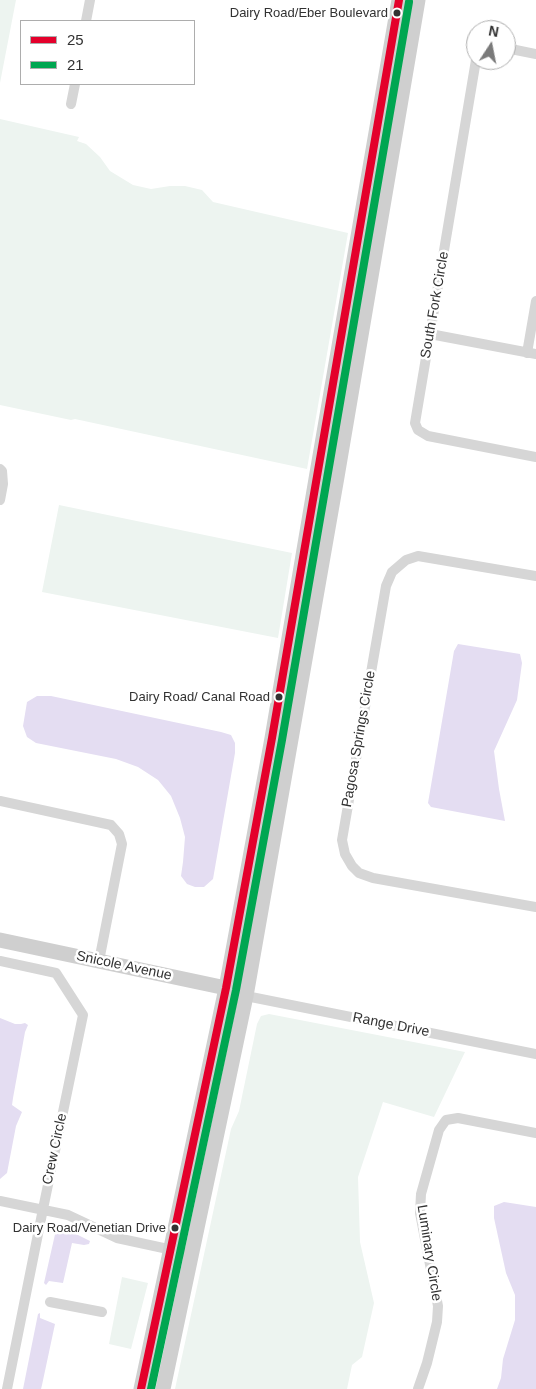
<!DOCTYPE html>
<html>
<head>
<meta charset="utf-8">
<style>
  body { margin:0 }
  #map { position:relative; width:536px; height:1389px; overflow:hidden; background:#fff; font-family:Arial,sans-serif }
  canvas { display:block }
  .legend { position:absolute; left:20px; top:20px; width:175px; height:65px; box-sizing:border-box; background:#fff; border:1px solid #adadad; margin:0; padding:6px 9px; list-style:none; font-size:15px; color:#323232 }
  .legend li { display:flex; align-items:center; gap:10px; height:25px }
  .legend b { width:25px; border:1px solid #adadad }
  .north { position:absolute; left:466px; top:20px; width:50px; height:50px; box-sizing:border-box; background:#fff; border:1px solid #adadad; border-radius:50%; rotate:11deg; font-size:14px; font-weight:700; line-height:20px; text-align:center; color:#323232 }
  .north::after { content:''; display:block; margin:auto; width:18px; height:22px; background:#7a7a7a; clip-path:polygon(50% 0,100% 100%,50% 72%,0 100%) }
</style>
</head>
<body>
<div id="map">
<canvas width="536" height="1389"></canvas>
<ul class="legend">
<li><b style="height:6px;background:#e4002b"></b>25</li>
<li><b style="height:6px;background:#00a651"></b>21</li>
</ul>
<div class="north">N</div>
</div>
<script>
const ctx = document.querySelector('canvas').getContext('2d');
ctx.lineJoin = 'round';
function paint(path, color) { ctx.fillStyle = color; ctx.fill(path, 'evenodd'); }
const shape = rows => new Path2D(rows.map(r => 'M' + r).join(''));
function stroke(path, color, width, dash) { ctx.strokeStyle = color; ctx.lineWidth = width; ctx.lineCap = dash ? 'butt' : 'round'; ctx.setLineDash(dash || []); ctx.stroke(path); }
function label(font, color, halo, rows, align = 'center') {
  ctx.font = font + ' Arial,sans-serif'; ctx.lineWidth = 5; ctx.setLineDash([]); ctx.textBaseline = 'middle'; ctx.strokeStyle = halo; ctx.fillStyle = color; for (const [text, x, y, turn = 0] of rows) {
    ctx.save(); ctx.translate(x, y); ctx.rotate((+turn || 0) * Math.PI / 180); ctx.textAlign = isNaN(turn) ? turn : align; if (halo) ctx.strokeText(text, 0, 0); ctx.fillText(text, 0, 0); ctx.restore();
  }
}
paint(shape([
  [0,0,16,0,0,83],
  [0,119,79,137,77,141,86,144,100,157,110,171,133,185,151,189,170,186,185,186,202,190,213,202,348,233,307,469,75,419,71,420,0,405],
  [59,505,292,553,278,638,42,592],
  [269,1014,465,1052,434,1117,383,1102,358,1177,360,1242,374,1303,362,1357,352,1365,347,1389,175,1389,231,1129,239,1111,257,1024,261,1016],
  [122,1277,148,1283,131,1349,109,1344]
]), '#edf4f0');
paint(shape([
  [458,644,520,654,522,663,517,700,494,751,499,789,505,821,431,807,428,803,454,651],
  [37,696,51,696,221,732,231,735,235,743,235,753,213,879,204,887,195,887,187,884,181,876,183,862,185,837,180,818,171,796,158,780,138,767,116,759,36,743,27,737,23,726,27,702],
  [0,1018,15,1024,21,1024,25,1023,28,1025,25,1032,13,1098,12,1105,22,1112,16,1126,7,1173,0,1179],
  [504,1202,536,1207,536,1389,497,1389,501,1378,503,1359,515,1320,515,1295,506,1273,494,1218,494,1206],
  [56,1230,76,1234,90,1241,89,1244,84,1245,72,1243,63,1283,49,1281,46,1285,44,1283],
  [40,1313,40,1318,55,1324,42,1385,41,1389,23,1389,38,1314]
]), '#e4ddf2');
stroke(shape([
  [86,21,90,0],
  [506,48,536,54],
  [476,60,415,423,418,430,428,436,536,457],
  [71,104,75,84],
  [430,334,536,354],
  [527,353,536,301],
  [0,469,2,471,3,484,0,500],
  [536,576,418,556,406,560,392,572,386,586,342,840,345,854,352,866,359,873,373,878,536,907],
  [0,801,111,825,119,834,122,844,99,961],
  [0,961,56,973,83,1015,43,1209,7,1389],
  [226,988,246,996,536,1054],
  [0,1201,68,1215,117,1238,191,1254],
  [50,1302,102,1312],
  [418,1389,427,1363,437,1322,438,1306,420,1213,421,1194,439,1130,446,1120,458,1118,536,1133]
]), '#d6d6d6', 10);
stroke(shape([
  [0,940,226,988],
  [141,1389,226,988,272,738,317,473,399,0],
  [163,1389,246,996,337,477,418,0]
]), '#cfcfcf', 15);
stroke(shape([
  [141,1389,226,988,272,738,399,0]
]), '#e4002b', 8);
stroke(shape([
  [151,1389,236,990,282,740,409,2]
]), '#00a651', 8);
for (const [x, y, r, color] of [
  [397,13,4.5,"#323232"],
  [279,697,4.5,"#323232"],
  [175,1228,4.5,"#323232"]
]) { const dot = new Path2D(); dot.arc(x, y, r, 0, 2 * Math.PI); ctx.fillStyle = color; ctx.fill(dot); stroke(dot, '#fff', 2); }
label('13px', '#323232', '#fff', [
  ["Dairy Road/Eber Boulevard",388,13],
  ["Dairy Road/ Canal Road",270,697],
  ["Dairy Road/Venetian Drive",166,1228]
], 'right');
label('14px', '#323232', '#fff', [
  ["South Fork Circle",435,305,-80],
  ["Pagosa Springs Circle",359,739,-80],
  ["Snicole Avenue",124,966,12],
  ["Range Drive",391,1025,11],
  ["Crew Circle",55,1149,-78],
  ["Luminary Circle",429,1253,81]
]);
</script>
</body>
</html>
